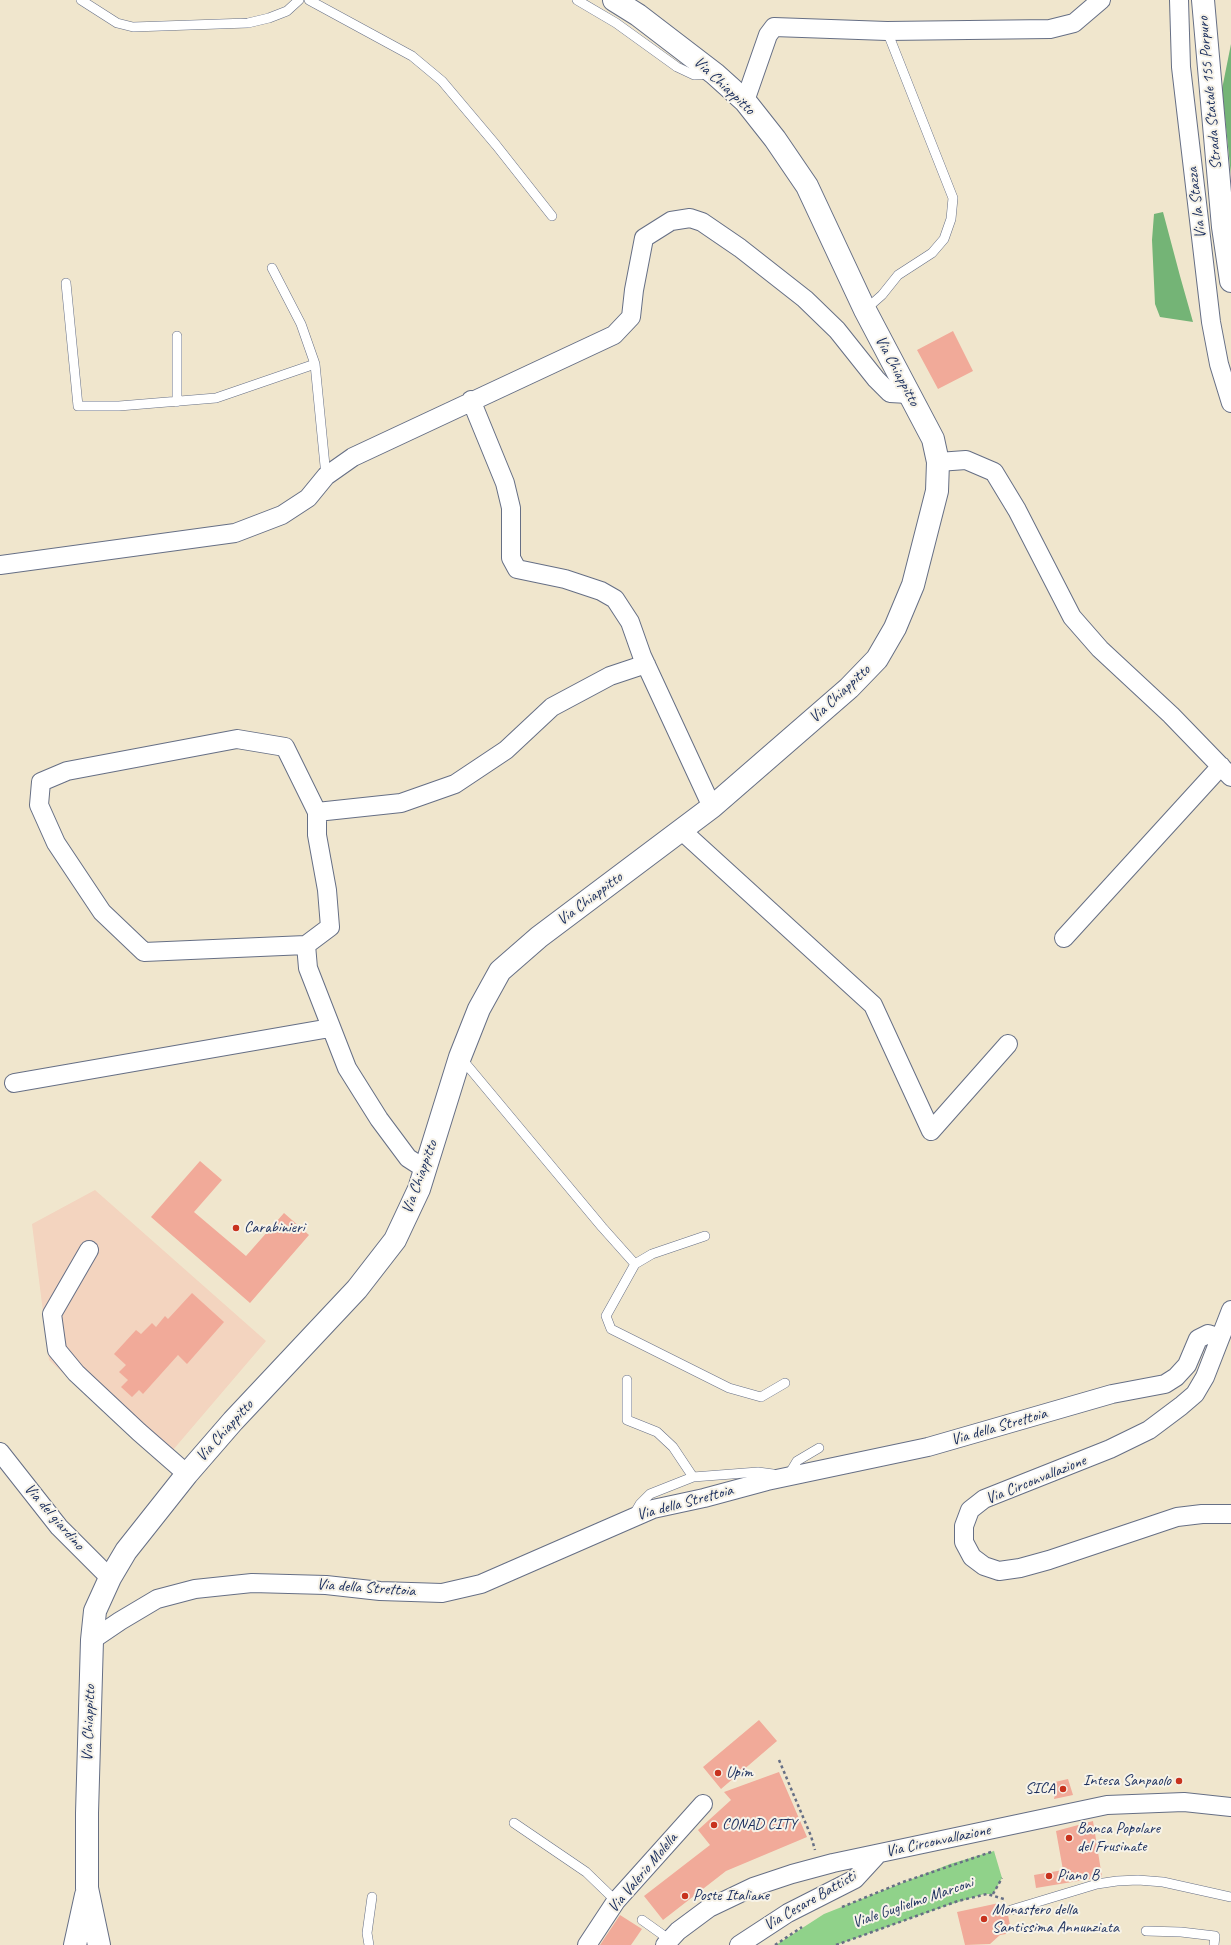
<!DOCTYPE html>
<html>
<head>
<meta charset="utf-8">
<style>
  body { margin:0 }
  canvas { display:block; background:#f0e6cd }
</style>
</head>
<body>
<canvas width="1231" height="1945"></canvas>
<script>
const ctx = document.querySelector('canvas').getContext('2d');
ctx.lineJoin = 'round';
function paint(path, color) { ctx.fillStyle = color; ctx.fill(path, 'evenodd'); }
const shape = rows => new Path2D(rows.map(r => 'M' + r).join(''));
function stroke(path, color, width, dash) { ctx.strokeStyle = color; ctx.lineWidth = width; ctx.lineCap = dash ? 'butt' : 'round'; ctx.setLineDash(dash || []); ctx.stroke(path); }
function label(font, color, halo, rows, align = 'center') {
  ctx.font = font + ' Caveat,sans-serif'; ctx.lineWidth = 4; ctx.setLineDash([]); ctx.textBaseline = 'middle'; ctx.strokeStyle = halo; ctx.fillStyle = color; for (const [text, x, y, turn = 0] of rows) {
    ctx.save(); ctx.translate(x, y); ctx.rotate((+turn || 0) * Math.PI / 180); ctx.textAlign = isNaN(turn) ? turn : align; if (halo) ctx.strokeText(text, 0, 0); ctx.fillText(text, 0, 0); ctx.restore();
  }
}
paint(shape([
  [95,1190,266,1341,161,1464,49,1360,32,1224]
]), '#f3d4bf');
paint(shape([
  [994,1851,1002,1878,993,1894,984,1894,948,1905,836,1945,776,1945,824,1914,950,1864]
]), '#90d28a');
paint(shape([
  [1231,44,1231,175,1222,89],
  [1163,212,1180,276,1193,322,1160,317,1155,304,1152,240,1154,214]
]), '#74b476');
paint(shape([
  [953,331,973,371,938,389,917,350],
  [200,1161,222,1180,194,1212,246,1256,284,1213,309,1235,250,1303,151,1217],
  [192,1293,224,1322,187,1364,178,1355,143,1394,139,1390,132,1397,121,1387,128,1380,119,1372,126,1365,114,1354,136,1330,141,1334,152,1323,156,1327,165,1316,168,1319],
  [759,1720,777,1741,721,1789,703,1767],
  [779,1772,807,1837,726,1871,663,1920,644,1896,710,1845,698,1830,731,1800,724,1792],
  [1068,1779,1073,1795,1054,1799,1056,1788,1055,1782],
  [1093,1821,1102,1877,1036,1888,1034,1875,1063,1870,1056,1831],
  [999,1903,1001,1913,1005,1912,1008,1915,1010,1925,1005,1930,1006,1934,1000,1935,990,1944,965,1945,957,1912],
  [620,1915,642,1929,631,1945,600,1945]
]), '#f1aa99');
const service = shape([
  [81,0,117,23,133,27,248,23,269,18,287,11,299,0],
  [309,0,412,56,442,81,496,145,552,216],
  [577,0,616,23,677,67,694,75,709,74],
  [272,268,301,324,315,364],
  [66,283,78,406,119,406,216,398,315,364,326,476],
  [865,310,882,295,898,275,932,253,944,239,951,219,953,198,887,31],
  [177,336,177,402],
  [461,1058,602,1227,635,1264,606,1316,611,1329,729,1388,761,1397,785,1383],
  [635,1264,652,1254,705,1236],
  [627,1380,627,1420,657,1432,673,1447,693,1477],
  [788,1476,797,1461,819,1448],
  [633,1516,640,1504,650,1494,693,1477,758,1472,773,1474],
  [514,1823,586,1872,616,1901],
  [1011,1910,1097,1884,1117,1881,1138,1880,1163,1882,1231,1897],
  [642,1920,670,1940],
  [1146,1931,1181,1932,1215,1936,1214,1945],
  [369,1945,367,1933,372,1897]
]);
const minor = shape([
  [1179,0,1181,67,1211,322,1219,364,1231,403],
  [745,101,768,35,774,27,887,31,1050,29,1074,23,1101,0],
  [471,400,505,483,511,508,511,558,517,569,565,579,601,591,615,599,630,622,642,656,712,807],
  [938,462,966,460,994,472,1017,510,1072,617,1100,649,1171,715,1231,777],
  [0,565,235,533,282,515,308,498,326,476,353,457,614,335,631,317,634,290,644,238,671,221,690,218,702,222,740,248,805,299,837,330,876,379,890,393,908,394],
  [681,830,873,1005,931,1131,1008,1044],
  [1064,938,1221,766],
  [306,945,144,952,102,912,56,843,39,805,41,782,67,771,237,739,285,747,317,812],
  [14,1083,330,1028],
  [425,1169,408,1158,379,1119,347,1068,308,968,306,945,330,927,327,890,317,835,317,812,401,803,455,784,506,750,552,707,610,676,646,664],
  [89,1250,52,1314,57,1350,76,1373,139,1432,187,1474],
  [1231,1310,1205,1377,1195,1394,1181,1406,1149,1430,1110,1449,984,1499,970,1510,964,1526,964,1542,972,1557,984,1566,999,1571,1020,1568,1049,1560,1177,1517,1202,1514,1231,1514],
  [0,1452,59,1527,110,1578],
  [92,1640,120,1621,157,1599,195,1589,252,1583,326,1585,380,1591,442,1593,481,1584,653,1509,704,1498,767,1481,928,1447,1112,1394,1165,1384,1176,1377,1187,1365,1198,1339,1208,1334,1220,1338],
  [587,1945,616,1901,703,1804],
  [665,1945,678,1931,709,1908,753,1887,792,1874,833,1863,1107,1805,1184,1802,1231,1807],
  [739,1945,788,1913,855,1879,878,1854]
]);
const tertiary = shape([
  [75,1945,86,1895],
  [99,1945,87,1888,87,1813,92,1640,95,1611,110,1578,126,1551,187,1474,233,1421,357,1289,395,1240,419,1189,460,1057,479,1009,500,971,539,937,712,807,849,688,877,659,895,628,913,585,937,491,938,462,933,439,865,310,807,186,775,139,745,101,715,74,638,15,614,0]
]);
const primary = shape([
  [1203,0,1223,227,1231,281]
]);
stroke(service, '#666f85', 10);
stroke(minor, '#666f85', 20);
stroke(tertiary, '#666f85', 24);
stroke(primary, '#666f85', 24);
stroke(shape([
  [779,1760,811,1836,815,1850],
  [993,1894,1002,1878],
  [842,1907,903,1882,994,1851],
  [775,1945,802,1927],
  [836,1945,958,1901,987,1894,1004,1899]
]), '#666f85', 2.5, [3, 3]);
stroke(service, '#fff', 9);
stroke(minor, '#fff', 18);
stroke(tertiary, '#fff', 22);
stroke(primary, '#fff', 22);
for (const [x, y, r, color] of [
  [236,1228,4,"#c8321e"],
  [718,1773,4,"#c8321e"],
  [1179,1781,4,"#c8321e"],
  [1063,1789,4,"#c8321e"],
  [714,1825,4,"#c8321e"],
  [1069,1838,4,"#c8321e"],
  [1049,1876,4,"#c8321e"],
  [685,1896,4,"#c8321e"],
  [984,1919,4,"#c8321e"]
]) { const dot = new Path2D(); dot.arc(x, y, r, 0, 2 * Math.PI); ctx.fillStyle = color; ctx.fill(dot); stroke(dot, '#f7f3e8', 1.5); }
label('16px', '#1b2f5e', '#f7f3e8', [
  ["Via Chiappitto",724,86,43],
  ["Strada Statale 155 Porpuro",1210,93,-95],
  ["Via la Stazza",1197,203,-97],
  ["Via Chiappitto",897,371,62],
  ["Via Chiappitto",840,694,-43],
  ["Via Chiappitto",590,899,-37],
  ["Via Chiappitto",420,1177,-70],
  ["Via della Strettoia",999,1427,-16],
  ["Via Chiappitto",225,1431,-48],
  ["Via Circonvallazione",1036,1480,-22],
  ["Via della Strettoia",685,1503,-15],
  ["Via del giardino",54,1517,49],
  ["Via della Strettoia",366,1588,4],
  ["Via Chiappitto",89,1723,-88],
  ["Via Circonvallazione",938,1841,-12],
  ["Via Valerio Molella",643,1873,-50],
  ["Via Cesare Battisti",810,1901,-30],
  ["Viale Guglielmo Marconi",913,1903,-19]
]);
label('16px', '#1b2f5e', '#f7f3e8', [
  ["Carabinieri",244,1228],
  ["Upim",726,1773],
  ["Intesa Sanpaolo",1171,1781,"right"],
  ["SICA",1055,1789,"right"],
  ["CONAD CITY",722,1825],
  ["Banca Popolare",1077,1829],
  ["del Frusinate",1077,1847],
  ["Piano B",1057,1876],
  ["Poste Italiane",693,1896],
  ["Monastero della",992,1910],
  ["Santissima Annunziata",992,1928]
], 'left');
</script>
</body>
</html>
